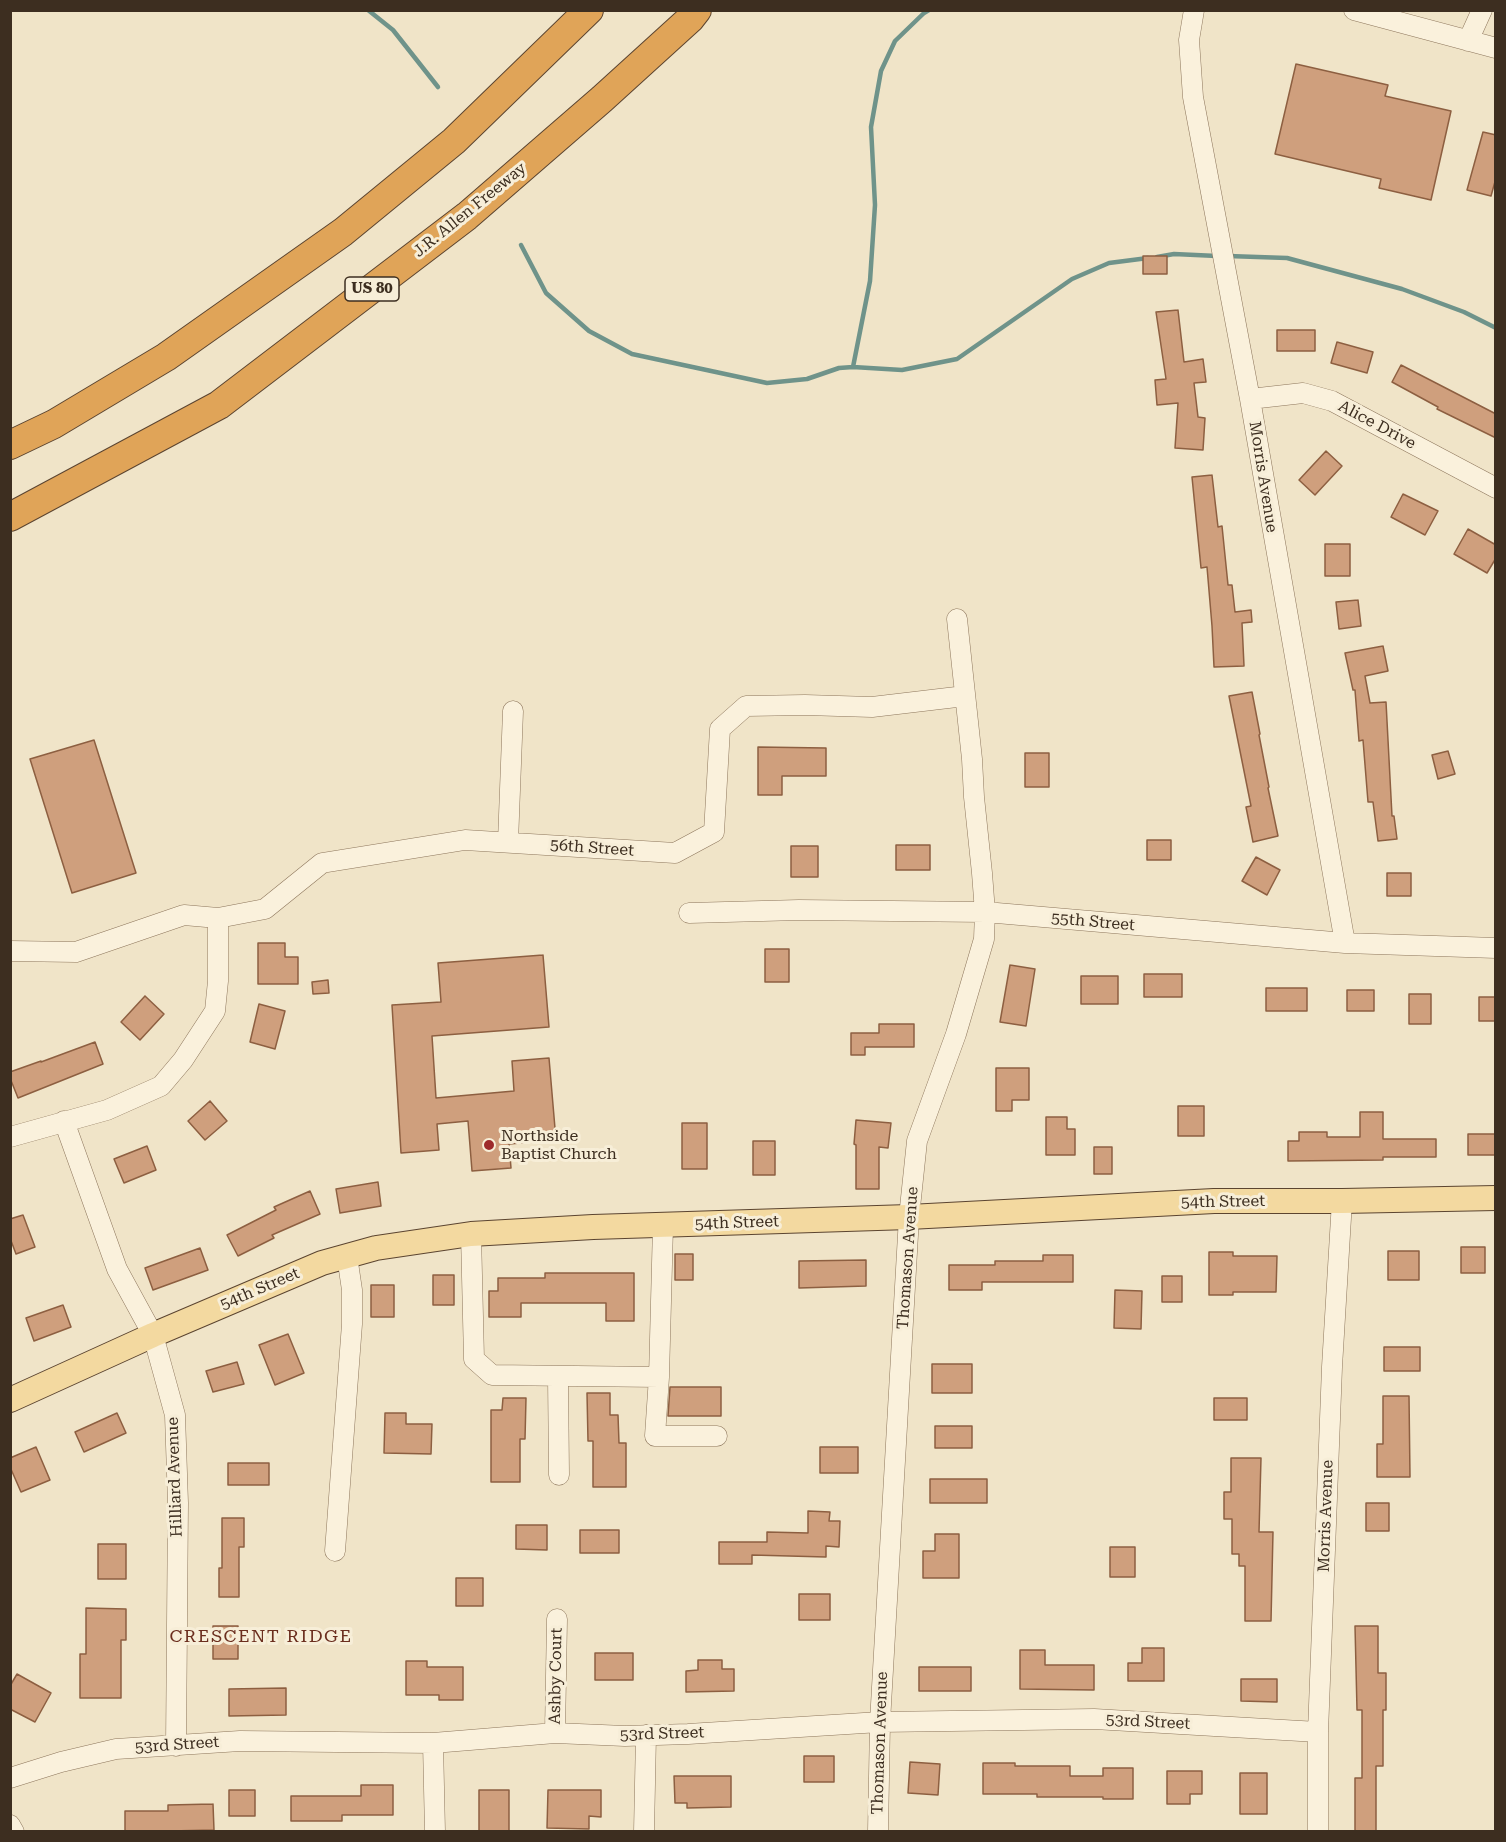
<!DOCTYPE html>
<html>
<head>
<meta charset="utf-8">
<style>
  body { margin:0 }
  #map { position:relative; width:1506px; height:1842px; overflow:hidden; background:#f0e4c8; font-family:"Roboto Serif",serif }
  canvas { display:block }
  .frame { position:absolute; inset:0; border:12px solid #3d2e20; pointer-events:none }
</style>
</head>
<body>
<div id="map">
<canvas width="1506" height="1842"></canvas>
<div class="frame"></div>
</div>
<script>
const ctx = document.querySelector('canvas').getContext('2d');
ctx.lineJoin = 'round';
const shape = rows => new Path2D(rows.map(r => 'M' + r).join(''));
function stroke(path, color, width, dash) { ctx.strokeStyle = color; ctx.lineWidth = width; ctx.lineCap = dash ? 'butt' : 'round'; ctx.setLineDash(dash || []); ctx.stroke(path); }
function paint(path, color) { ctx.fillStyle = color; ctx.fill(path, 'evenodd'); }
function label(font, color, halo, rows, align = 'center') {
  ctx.font = font + ' "Roboto Serif",serif'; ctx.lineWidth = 6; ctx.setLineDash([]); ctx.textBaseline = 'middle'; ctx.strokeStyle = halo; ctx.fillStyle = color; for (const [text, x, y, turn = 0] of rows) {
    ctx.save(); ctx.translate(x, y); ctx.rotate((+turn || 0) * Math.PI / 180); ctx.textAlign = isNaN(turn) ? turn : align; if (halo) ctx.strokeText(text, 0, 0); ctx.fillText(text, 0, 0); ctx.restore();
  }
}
stroke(shape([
  [368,10,393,30,438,87],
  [521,245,546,293,589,331,632,354,767,383,807,379,839,368,853,367,902,370,957,359,1072,279,1109,263,1148,258],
  [1228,256,1287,258,1402,289,1464,312,1496,328],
  [1157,257,1174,254,1217,256],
  [853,367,870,281,875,205,871,127,881,71,895,41,924,13,929,10]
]), '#6f938a', 4.5);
const building = shape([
  [1296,64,1388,85,1385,96,1451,111,1431,200,1379,188,1381,179,1275,154,1296,64],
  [1483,132,1496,135,1496,178,1491,196,1467,190,1483,132],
  [1143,256,1167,256,1167,274,1143,274,1143,256],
  [1178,310,1184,362,1203,359,1206,382,1194,383,1198,417,1205,418,1203,450,1175,448,1178,403,1157,405,1155,380,1166,379,1156,312,1178,310],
  [1277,330,1315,330,1315,351,1277,351,1277,330],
  [1337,342,1373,352,1367,373,1331,363,1337,342],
  [1401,365,1496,414,1496,438,1437,409,1438,407,1392,382,1401,365],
  [1326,451,1342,466,1315,495,1299,480,1326,451],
  [1212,475,1218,527,1222,526,1228,585,1232,585,1235,612,1251,610,1252,622,1242,623,1244,666,1214,667,1212,626,1207,567,1201,568,1192,477,1212,475],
  [1403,494,1438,511,1425,535,1391,517,1403,494],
  [1468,529,1496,545,1496,558,1487,573,1454,554,1468,529],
  [1325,544,1350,544,1350,576,1325,576,1325,544],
  [1358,600,1361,626,1339,629,1336,602,1358,600],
  [1383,646,1388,671,1365,676,1370,703,1386,702,1392,816,1394,816,1397,839,1378,841,1373,802,1368,802,1363,740,1359,741,1355,690,1353,690,1345,653,1383,646],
  [1252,692,1260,734,1259,735,1269,787,1268,788,1278,836,1253,842,1246,807,1251,806,1229,696,1252,692],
  [94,740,136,873,72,893,30,759,94,740],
  [758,747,826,748,826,776,782,776,782,795,758,795,758,747],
  [1448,751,1455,774,1438,779,1432,755,1448,751],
  [1025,753,1049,753,1049,787,1025,787,1025,753],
  [1147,840,1171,840,1171,860,1147,860,1147,840],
  [896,845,930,845,930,870,896,870,896,845],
  [791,846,818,846,818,877,791,877,791,846],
  [1256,857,1280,870,1267,895,1242,881,1256,857],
  [1387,873,1411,873,1411,896,1387,896,1387,873],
  [258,943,285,943,285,957,298,957,298,984,258,984,258,943],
  [765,949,789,949,789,982,765,982,765,949],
  [543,955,549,1027,432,1036,436,1098,514,1091,512,1061,549,1058,556,1140,509,1144,511,1168,472,1171,468,1121,437,1124,439,1150,401,1153,392,1005,441,1002,438,963,543,955],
  [1010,965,1035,969,1026,1026,1000,1022,1010,965],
  [1144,974,1182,974,1182,997,1144,997,1144,974],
  [1081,976,1118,976,1118,1004,1081,1004,1081,976],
  [328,980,329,993,313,994,312,982,328,980],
  [1266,988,1307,988,1307,1011,1266,1011,1266,988],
  [1347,990,1374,990,1374,1011,1347,1011,1347,990],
  [1409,994,1431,994,1431,1024,1409,1024,1409,994],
  [145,996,164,1014,140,1040,121,1022,145,996],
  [1479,997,1496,997,1496,1021,1479,1021,1479,997],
  [259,1004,285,1011,275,1049,250,1042,259,1004],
  [879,1024,914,1024,914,1047,865,1047,865,1055,851,1055,851,1033,879,1033,879,1024],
  [95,1042,103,1064,18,1098,10,1078,10,1072,41,1061,41,1062,95,1042],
  [996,1068,1029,1068,1029,1100,1012,1100,1012,1111,996,1111,996,1068],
  [210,1101,227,1121,205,1140,188,1121,210,1101],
  [1178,1106,1204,1106,1204,1136,1178,1136,1178,1106],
  [1360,1112,1383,1112,1383,1139,1436,1139,1436,1157,1383,1157,1383,1160,1288,1161,1288,1141,1299,1141,1299,1132,1327,1132,1327,1137,1360,1137,1360,1112],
  [1046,1117,1067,1117,1067,1129,1075,1129,1075,1155,1046,1155,1046,1117],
  [856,1120,891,1123,888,1148,879,1147,879,1189,856,1189,856,1145,854,1144,856,1120],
  [682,1123,707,1123,707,1169,682,1169,682,1123],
  [1468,1134,1496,1134,1496,1155,1468,1155,1468,1134],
  [753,1141,775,1141,775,1175,753,1175,753,1141],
  [147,1146,156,1170,124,1183,114,1159,147,1146],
  [1094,1147,1112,1147,1112,1174,1094,1174,1094,1147],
  [378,1182,381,1206,340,1213,336,1189,378,1182],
  [310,1191,320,1214,272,1235,274,1238,238,1256,227,1235,276,1210,274,1207,310,1191],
  [23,1215,35,1247,16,1254,10,1238,10,1219,23,1215],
  [1461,1247,1485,1247,1485,1273,1461,1273,1461,1247],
  [200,1248,208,1270,153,1290,145,1268,200,1248],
  [1388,1251,1419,1251,1419,1280,1388,1280,1388,1251],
  [1209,1252,1233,1252,1233,1256,1277,1256,1276,1292,1233,1292,1233,1295,1209,1295,1209,1252],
  [675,1254,693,1254,693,1280,675,1280,675,1254],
  [1043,1255,1073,1255,1073,1282,982,1282,982,1290,949,1290,949,1265,995,1265,995,1261,1043,1261,1043,1255],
  [866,1260,866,1286,799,1288,799,1261,866,1260],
  [545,1273,634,1273,634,1321,606,1321,606,1303,521,1303,521,1317,489,1317,489,1291,498,1291,498,1278,545,1278,545,1273],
  [433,1275,454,1275,454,1305,433,1305,433,1275],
  [1162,1276,1182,1276,1182,1302,1162,1302,1162,1276],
  [371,1285,394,1285,394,1317,371,1317,371,1285],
  [1115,1290,1142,1291,1141,1329,1114,1328,1115,1290],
  [63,1305,71,1327,34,1341,26,1318,63,1305],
  [288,1334,304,1373,275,1385,259,1345,288,1334],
  [1384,1347,1420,1347,1420,1371,1384,1371,1384,1347],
  [237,1362,244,1384,213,1392,206,1371,237,1362],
  [932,1364,972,1364,972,1393,932,1393,932,1364],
  [670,1387,721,1387,721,1416,668,1416,670,1387],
  [587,1393,610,1393,610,1415,618,1415,619,1443,626,1443,626,1487,593,1487,593,1441,588,1441,587,1393],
  [1383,1396,1409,1396,1410,1477,1377,1477,1377,1444,1383,1444,1383,1396],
  [503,1398,526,1398,525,1439,520,1439,520,1482,491,1482,491,1410,502,1410,503,1398],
  [1214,1398,1247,1398,1247,1420,1214,1420,1214,1398],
  [117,1413,126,1433,84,1452,75,1432,117,1413],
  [385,1413,406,1413,406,1424,432,1424,431,1454,384,1453,385,1413],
  [935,1426,972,1426,972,1448,935,1448,935,1426],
  [36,1447,50,1480,21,1492,10,1467,10,1458,36,1447],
  [820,1447,858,1447,858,1473,820,1473,820,1447],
  [1231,1458,1261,1458,1259,1532,1273,1532,1271,1621,1245,1621,1245,1566,1239,1566,1239,1554,1232,1554,1232,1519,1224,1519,1224,1492,1231,1492,1231,1458],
  [228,1463,269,1463,269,1485,228,1485,228,1463],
  [930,1479,987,1479,987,1503,930,1503,930,1479],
  [1366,1503,1389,1503,1389,1531,1366,1531,1366,1503],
  [808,1511,830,1512,829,1521,840,1521,839,1547,826,1546,826,1557,752,1555,752,1564,719,1564,719,1542,767,1542,767,1532,808,1533,808,1511],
  [222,1518,244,1518,244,1547,239,1547,239,1597,219,1597,219,1568,222,1568,222,1518],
  [516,1525,547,1525,547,1550,516,1549,516,1525],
  [580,1530,619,1530,619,1553,580,1553,580,1530],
  [935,1534,959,1534,959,1578,923,1578,923,1551,935,1551,935,1534],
  [98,1544,126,1544,126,1579,98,1579,98,1544],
  [1110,1547,1135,1547,1135,1577,1110,1577,1110,1547],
  [456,1578,483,1578,483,1606,456,1606,456,1578],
  [799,1594,830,1594,830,1620,799,1620,799,1594],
  [86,1608,126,1609,126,1640,121,1640,121,1698,80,1698,80,1654,86,1654,86,1608],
  [213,1626,238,1626,238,1659,213,1659,213,1626],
  [1355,1626,1378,1626,1378,1673,1386,1673,1386,1710,1383,1710,1383,1766,1376,1766,1376,1832,1355,1832,1355,1778,1362,1778,1362,1710,1357,1710,1355,1626],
  [1142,1648,1164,1648,1164,1681,1128,1681,1128,1663,1142,1663,1142,1648],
  [1020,1650,1045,1650,1045,1665,1094,1665,1094,1690,1020,1689,1020,1650],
  [595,1653,633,1653,633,1680,595,1680,595,1653],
  [698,1660,722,1660,722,1669,734,1669,734,1691,686,1692,686,1671,698,1670,698,1660],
  [406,1661,427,1661,427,1667,463,1667,463,1700,439,1700,439,1695,406,1695,406,1661],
  [919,1667,971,1667,971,1691,919,1691,919,1667],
  [17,1674,51,1693,35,1722,10,1709,10,1686,17,1674],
  [1241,1679,1277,1679,1277,1702,1241,1701,1241,1679],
  [286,1688,286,1715,229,1716,229,1689,286,1688],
  [804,1756,834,1756,834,1782,804,1782,804,1756],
  [910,1762,940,1764,938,1795,908,1793,910,1762],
  [983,1763,1015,1763,1015,1766,1070,1766,1070,1776,1103,1776,1103,1768,1133,1768,1133,1799,1103,1799,1103,1797,1037,1797,1037,1794,983,1794,983,1763],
  [1167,1771,1202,1771,1202,1794,1190,1794,1190,1804,1167,1804,1167,1771],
  [1240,1773,1267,1773,1267,1814,1240,1814,1240,1773],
  [674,1776,731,1776,731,1807,687,1808,687,1803,675,1803,674,1776],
  [361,1785,393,1785,393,1815,342,1815,342,1821,291,1821,291,1796,361,1796,361,1785],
  [229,1790,255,1790,255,1816,229,1816,229,1790],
  [479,1790,509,1790,509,1832,479,1832,479,1790],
  [548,1790,601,1790,601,1817,589,1816,589,1829,547,1828,548,1790],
  [213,1804,214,1830,125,1832,125,1811,168,1811,168,1805,213,1804]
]);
paint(building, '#cf9f7d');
stroke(building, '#8d5f41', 1.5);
const minor = shape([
  [1194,10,1189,40,1193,97,1250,399,1345,943],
  [1354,10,1496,48],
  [1468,41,1482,10],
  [1250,399,1303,393,1332,401,1496,488],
  [508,842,513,711],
  [689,913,799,910,985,912,1345,943,1496,948],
  [10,951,76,952,184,915,218,918,265,909,322,863,465,840,675,853,714,832,720,729,746,706,805,705,872,707,965,696],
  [64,1121,117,1269,153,1335,175,1415,178,1503,176,1746],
  [10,1137,107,1110,161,1086,183,1060,215,1011,218,981,218,918],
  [663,1226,659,1377,655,1436,717,1436],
  [471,1234,474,1359,492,1375,659,1377],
  [558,1376,559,1475],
  [335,1551,352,1324,352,1290,347,1256],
  [555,1733,557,1619],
  [433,1743,435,1832],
  [10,1778,61,1762,116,1749,240,1741,433,1743,555,1733,625,1736,688,1734,880,1722,1094,1719,1318,1732],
  [10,1825,14,1832],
  [644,1832,646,1735],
  [878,1832,880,1722,909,1217,917,1141,956,1034,984,939,985,912,982,873,974,797,972,759,957,619],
  [1318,1832,1318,1732,1332,1367,1342,1201]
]);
const major = shape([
  [10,1400,153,1335,322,1263,376,1248,471,1234,593,1227,909,1217,1214,1201,1342,1201,1496,1198]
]);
const highway = shape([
  [10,445,54,424,166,357,343,232,454,141,589,10],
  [10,517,219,405,467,216,602,99,690,19,697,10]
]);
stroke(minor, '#8d765c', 21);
stroke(major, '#5b4430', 26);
stroke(highway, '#5b4430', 30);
stroke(minor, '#faf1dc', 20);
stroke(major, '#f3d9a0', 24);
stroke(highway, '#e0a458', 28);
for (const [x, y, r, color] of [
  [489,1145,6,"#9e2a2b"]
]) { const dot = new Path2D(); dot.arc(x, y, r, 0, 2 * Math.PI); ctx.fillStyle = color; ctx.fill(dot); stroke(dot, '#f7eed8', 2); }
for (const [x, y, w] of [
  [372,289,54]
]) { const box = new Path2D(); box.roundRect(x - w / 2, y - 12, w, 24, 4.5); ctx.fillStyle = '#f7eed8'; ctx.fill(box); stroke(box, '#3d2e20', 1.5); }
label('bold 15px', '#3d2e20', null, [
  ["US 80",372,289]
]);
label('16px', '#3d2e20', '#f7eed8', [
  ["J.R. Allen Freeway",470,210,-39],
  ["Alice Drive",1377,425,28],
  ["Morris Avenue",1263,477,81],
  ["56th Street",592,848,4],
  ["55th Street",1093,922,5],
  ["54th Street",1223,1202,-1],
  ["54th Street",737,1223,-2],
  ["Thomason Avenue",908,1258,-86],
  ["54th Street",260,1289,-23],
  ["Hilliard Avenue",175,1477,-92],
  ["Morris Avenue",1326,1516,-88],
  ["Ashby Court",556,1676,-89],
  ["53rd Street",1148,1722,3],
  ["53rd Street",662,1734,-2],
  ["Thomason Avenue",880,1743,-88],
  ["53rd Street",177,1745,-4]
]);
label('16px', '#3d2e20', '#f7eed8', [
  ["Northside",501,1136],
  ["Baptist Church",501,1154]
], 'left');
ctx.letterSpacing = '1.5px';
label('18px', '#6b2e1e', '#f7eed8', [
  ["CRESCENT RIDGE",261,1637]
]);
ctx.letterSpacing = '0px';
</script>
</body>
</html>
